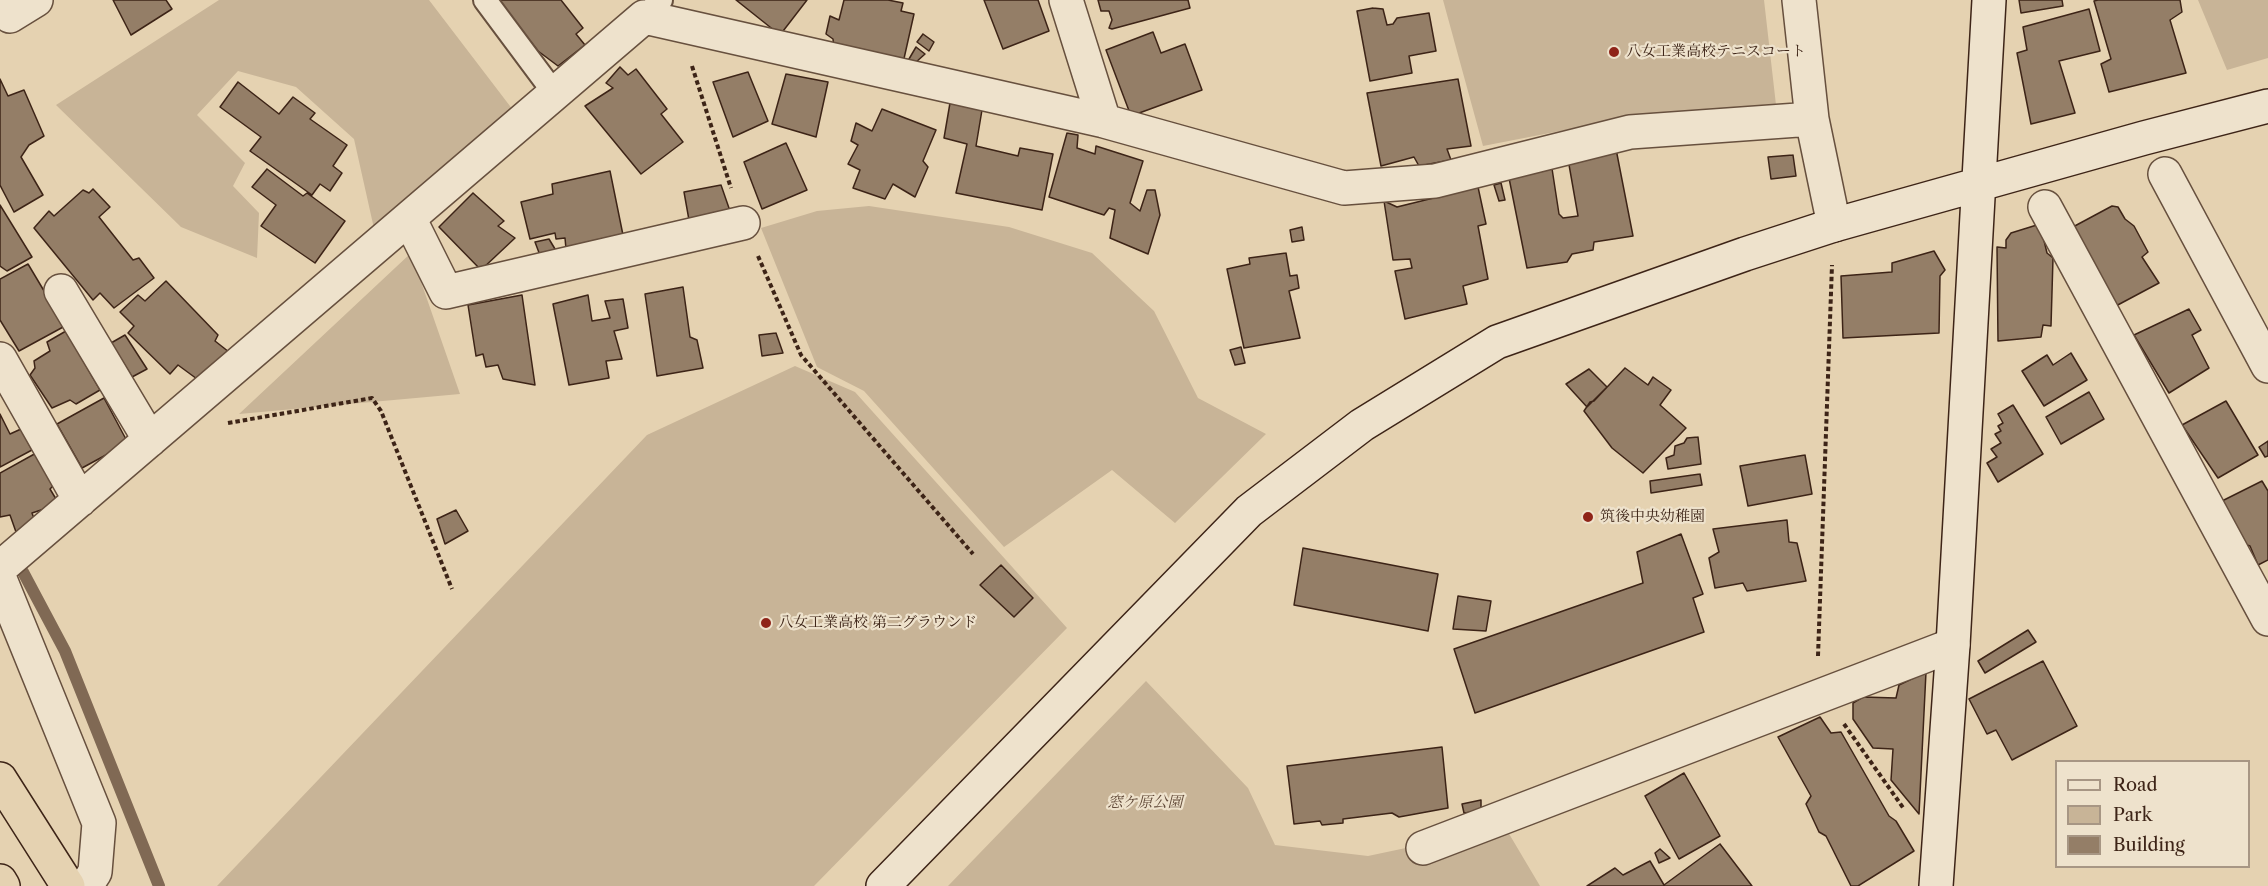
<!DOCTYPE html>
<html>
<head>
<meta charset="utf-8">
<style>
  body { margin:0 }
  #map { position:relative; width:2268px; height:886px; overflow:hidden; background:#e5d2b1; font-family:"Libre Caslon Text",serif }
  canvas { display:block }
  .legend { position:absolute; left:2055px; top:760px; width:195px; height:108px; box-sizing:border-box; background:#eee2cc; border:2px solid #a79684; margin:0; padding:8px 10px; list-style:none; font-size:18px; color:#3d2417 }
  .legend li { display:flex; align-items:center; gap:12px; height:30px }
  .legend b { width:30px; border:2px solid #a79684 }
</style>
</head>
<body>
<div id="map">
<canvas width="2268" height="886"></canvas>
<ul class="legend">
<li><b style="height:8px;background:#eee2cc"></b>Road</li>
<li><b style="height:16px;background:#c8b497"></b>Park</li>
<li><b style="height:16px;background:#947e67"></b>Building</li>
</ul>
</div>
<script>
const ctx = document.querySelector('canvas').getContext('2d');
ctx.lineJoin = 'round';
function paint(path, color) { ctx.fillStyle = color; ctx.fill(path, 'evenodd'); }
const shape = rows => new Path2D(rows.map(r => 'M' + r).join(''));
function stroke(path, color, width, dash) { ctx.strokeStyle = color; ctx.lineWidth = width; ctx.lineCap = dash ? 'butt' : 'round'; ctx.setLineDash(dash || []); ctx.stroke(path); }
function label(font, color, halo, rows, align = 'center') {
  ctx.font = font + ' "Libre Caslon Text","Noto Serif JP",serif'; ctx.lineWidth = 4.5; ctx.setLineDash([]); ctx.textBaseline = 'middle'; ctx.strokeStyle = halo; ctx.fillStyle = color; for (const [text, x, y, turn = 0] of rows) {
    ctx.save(); ctx.translate(x, y); ctx.rotate((+turn || 0) * Math.PI / 180); ctx.textAlign = isNaN(turn) ? turn : align; if (halo) ctx.strokeText(text, 0, 0); ctx.fillText(text, 0, 0); ctx.restore();
  }
}
paint(shape([
  [219,0,429,0,513,110,375,233,354,139,296,87,238,71,197,115,245,163,233,186,259,213,257,258,181,227,56,105],
  [1443,0,1764,0,1776,105,1627,118,1483,146],
  [2198,0,2268,0,2268,58,2227,70],
  [869,206,1009,227,1092,253,1154,311,1198,398,1266,434,1175,523,1112,470,1004,547,864,391,817,367,761,228,817,211],
  [411,253,460,394,239,414],
  [795,366,855,392,1067,628,814,886,217,886,647,435],
  [1146,681,1248,788,1275,845,1368,856,1505,827,1540,886,948,886]
]), '#c8b497');
stroke(shape([
  [23,572,65,651,159,886]
]), '#806954', 12);
const building = shape([
  [113,0,166,0,172,9,131,35,113,0],
  [497,0,561,0,583,28,576,34,585,45,558,66,538,51,497,0],
  [736,0,807,0,780,35,736,0],
  [844,0,888,0,903,3,901,11,914,14,903,63,834,48,833,39,826,34,830,16,839,20,844,0],
  [984,0,1038,0,1049,31,1003,49,984,0],
  [1098,0,1188,0,1190,8,1112,29,1109,28,1112,20,1109,11,1101,11,1098,0],
  [2019,0,2062,0,2063,6,2021,13,2019,0],
  [2098,0,2180,0,2182,12,2170,20,2186,73,2109,92,2101,64,2111,59,2094,1,2098,0],
  [1373,8,1383,9,1387,25,1393,24,1397,18,1429,13,1436,51,1409,56,1412,73,1370,81,1357,11,1373,8],
  [2089,9,2100,51,2059,61,2075,113,2031,124,2017,53,2027,50,2023,27,2089,9],
  [1153,32,1161,53,1185,44,1202,90,1131,116,1106,50,1153,32],
  [923,34,934,42,929,51,917,42,923,34],
  [916,47,925,54,915,63,909,59,916,47],
  [620,67,628,75,636,69,667,109,661,114,683,142,641,174,585,106,613,88,606,83,620,67],
  [748,72,768,121,733,137,713,82,748,72],
  [786,74,828,82,816,137,772,124,786,74],
  [0,79,8,96,24,90,44,136,29,145,21,157,43,195,14,212,0,185,0,79],
  [1458,79,1471,146,1447,149,1451,160,1419,166,1414,157,1381,166,1367,93,1458,79],
  [238,82,279,114,293,97,315,113,310,119,347,145,333,166,342,173,330,191,320,184,312,195,250,151,261,137,220,107,238,82],
  [950,103,982,110,976,146,1018,156,1020,148,1053,154,1042,210,956,193,967,144,944,138,950,103],
  [882,109,936,130,923,161,928,167,915,197,893,184,885,199,853,188,860,170,848,164,858,145,851,141,856,123,872,131,882,109],
  [1067,133,1078,135,1077,148,1095,154,1096,146,1143,161,1130,203,1140,211,1147,190,1155,190,1160,215,1148,254,1110,238,1115,210,1109,208,1104,215,1049,197,1067,133],
  [786,143,807,190,762,209,744,162,786,143],
  [1616,149,1633,236,1594,242,1593,250,1572,254,1567,262,1527,268,1508,173,1551,162,1559,214,1563,218,1578,216,1568,159,1616,149],
  [1793,155,1796,176,1771,179,1768,157,1793,155],
  [267,169,303,196,307,193,345,221,315,263,261,226,276,205,252,187,267,169],
  [610,171,623,235,566,249,565,238,556,239,555,233,530,239,521,202,553,194,552,184,610,171],
  [1501,183,1505,200,1499,201,1494,185,1501,183],
  [721,185,730,211,689,220,684,192,721,185],
  [1478,187,1486,224,1478,226,1488,279,1463,286,1467,304,1405,319,1395,271,1412,268,1410,259,1393,260,1384,201,1397,207,1478,187],
  [93,189,110,207,99,217,133,260,139,258,154,278,114,308,100,293,93,300,34,228,49,211,54,216,83,190,89,193,93,189],
  [473,193,504,221,498,226,515,238,481,270,439,227,473,193],
  [0,205,32,257,7,271,0,266,0,205],
  [2112,206,2118,207,2125,219,2134,226,2148,252,2142,257,2159,283,2114,307,2071,228,2112,206],
  [2040,224,2047,253,2053,258,2051,326,2043,325,2041,337,1998,341,1997,247,2006,248,2006,240,2011,233,2040,224],
  [1302,227,1304,240,1292,242,1290,230,1302,227],
  [549,239,558,254,541,258,535,242,549,239],
  [1934,251,1945,270,1940,276,1939,333,1843,338,1841,276,1892,272,1892,263,1934,251],
  [1286,253,1290,276,1297,275,1299,288,1289,291,1300,338,1244,348,1227,269,1250,264,1249,258,1286,253],
  [28,264,65,326,19,351,0,320,0,279,28,264],
  [166,281,218,335,215,341,229,352,197,379,178,365,170,374,128,333,134,326,120,312,138,295,145,301,166,281],
  [683,287,690,337,697,340,703,368,657,376,645,294,683,287],
  [522,295,535,385,503,379,498,365,486,367,483,354,476,356,468,305,522,295],
  [588,295,592,321,610,318,605,301,623,299,628,328,614,331,622,359,606,361,609,378,569,385,553,304,588,295],
  [2189,309,2201,330,2192,335,2209,368,2169,393,2134,335,2189,309],
  [66,331,100,390,76,404,70,400,52,408,30,375,35,368,34,361,50,351,47,342,66,331],
  [776,333,783,353,762,356,759,335,776,333],
  [125,335,147,369,132,377,111,343,125,335],
  [1241,347,1245,363,1235,365,1230,350,1241,347],
  [2071,353,2087,380,2044,406,2022,371,2047,355,2053,365,2071,353],
  [1625,368,1648,385,1653,377,1671,390,1660,405,1686,428,1643,473,1612,448,1584,411,1590,402,1594,401,1625,368],
  [1589,369,1607,387,1587,407,1566,384,1589,369],
  [2089,392,2104,419,2061,444,2046,417,2089,392],
  [104,398,128,443,82,468,57,424,104,398],
  [2226,401,2258,455,2218,478,2182,425,2226,401],
  [2013,405,2043,454,1998,482,1987,463,1997,457,1991,449,2001,443,1995,434,2001,431,1998,426,2003,423,1998,414,2013,405],
  [0,414,10,434,21,429,32,450,0,467,0,414],
  [1698,437,1701,464,1668,469,1666,458,1674,455,1675,446,1684,443,1687,438,1698,437],
  [2268,441,2268,456,2265,457,2259,447,2268,441],
  [38,452,55,484,50,489,56,499,56,505,32,513,36,524,16,532,10,515,0,517,0,473,38,452],
  [1805,455,1812,494,1748,506,1740,466,1805,455],
  [1700,474,1702,485,1651,493,1650,481,1700,474],
  [2262,481,2268,491,2268,560,2258,565,2250,546,2247,545,2222,501,2262,481],
  [456,510,468,531,445,544,437,519,456,510],
  [1787,520,1789,542,1797,543,1806,581,1747,591,1743,583,1715,588,1709,558,1719,552,1713,529,1787,520],
  [1681,534,1703,594,1693,598,1704,632,1475,713,1454,649,1643,583,1637,552,1681,534],
  [1303,548,1438,574,1428,631,1294,605,1303,548],
  [1001,565,1033,598,1014,617,980,585,1001,565],
  [1458,596,1491,601,1486,631,1453,629,1458,596],
  [2028,630,2036,642,1985,673,1978,661,2028,630],
  [2043,661,2077,726,2012,760,1996,730,1987,734,1969,699,2043,661],
  [1926,672,1919,814,1891,780,1893,749,1873,748,1853,719,1853,703,1863,697,1896,698,1899,685,1926,672],
  [1820,717,1831,733,1841,732,1889,816,1896,821,1914,851,1858,886,1851,886,1826,836,1819,832,1806,804,1811,796,1778,737,1820,717],
  [1442,747,1448,808,1399,817,1392,813,1343,819,1343,823,1322,825,1320,821,1294,824,1287,766,1442,747],
  [1684,773,1720,836,1679,859,1645,796,1684,773],
  [1481,800,1481,811,1464,813,1462,804,1481,800],
  [1720,844,1752,886,1587,886,1615,868,1623,875,1650,861,1664,885,1720,844],
  [1660,849,1670,858,1659,863,1655,853,1660,849]
]);
paint(building, '#947e67');
stroke(building, '#3d2417', 1.5);
const lane = shape([
  [485,0,555,94],
  [644,17,661,0]
]);
const street = shape([
  [4,0,10,16,36,0],
  [1066,0,1104,121],
  [1799,0,1812,119],
  [2165,174,2268,366],
  [2045,207,2268,619],
  [409,218,446,292,743,223],
  [61,291,150,440],
  [0,359,80,500],
  [0,568,644,17,1104,121,1344,188,1435,181,1630,132,1812,119,1834,225],
  [0,579,99,823,95,872,86,886],
  [1423,848,1953,645]
]);
const secondary = shape([
  [883,886,1249,511,1362,425,1497,342,1745,254,1834,225,2144,138,2268,106],
  [1936,886,1953,645,1989,0]
]);
const highway = shape([
  [0,779,68,886],
  [0,881,3,886]
]);
stroke(lane, '#67503e', 26);
stroke(street, '#67503e', 36);
stroke(secondary, '#3d2417', 36);
stroke(highway, '#3d2417', 36);
stroke(shape([
  [692,66,731,188],
  [758,256,801,355,973,554],
  [228,423,372,398,381,411,452,589],
  [1818,656,1832,265],
  [1844,724,1904,809]
]), '#3d2417', 4, [4.5, 3]);
stroke(lane, '#eee2cc', 22);
stroke(street, '#eee2cc', 33);
stroke(secondary, '#eee2cc', 33);
stroke(highway, '#e5d2b1', 33);
for (const [x, y, r, color] of [
  [1614,52,6,"#8f2418"],
  [1588,517,6,"#8f2418"],
  [766,623,6,"#8f2418"]
]) { const dot = new Path2D(); dot.arc(x, y, r, 0, 2 * Math.PI); ctx.fillStyle = color; ctx.fill(dot); stroke(dot, '#eee2cc', 2); }
label('15px', '#3d2417', '#eee2cc', [
  ["八女工業高校テニスコート",1626,52],
  ["筑後中央幼稚園",1600,517],
  ["八女工業高校 第二グラウンド",778,623]
], 'left');
label('italic 15px', '#604837', '#eee2cc', [
  ["窓ケ原公園",1145,803]
]);
</script>
</body>
</html>
